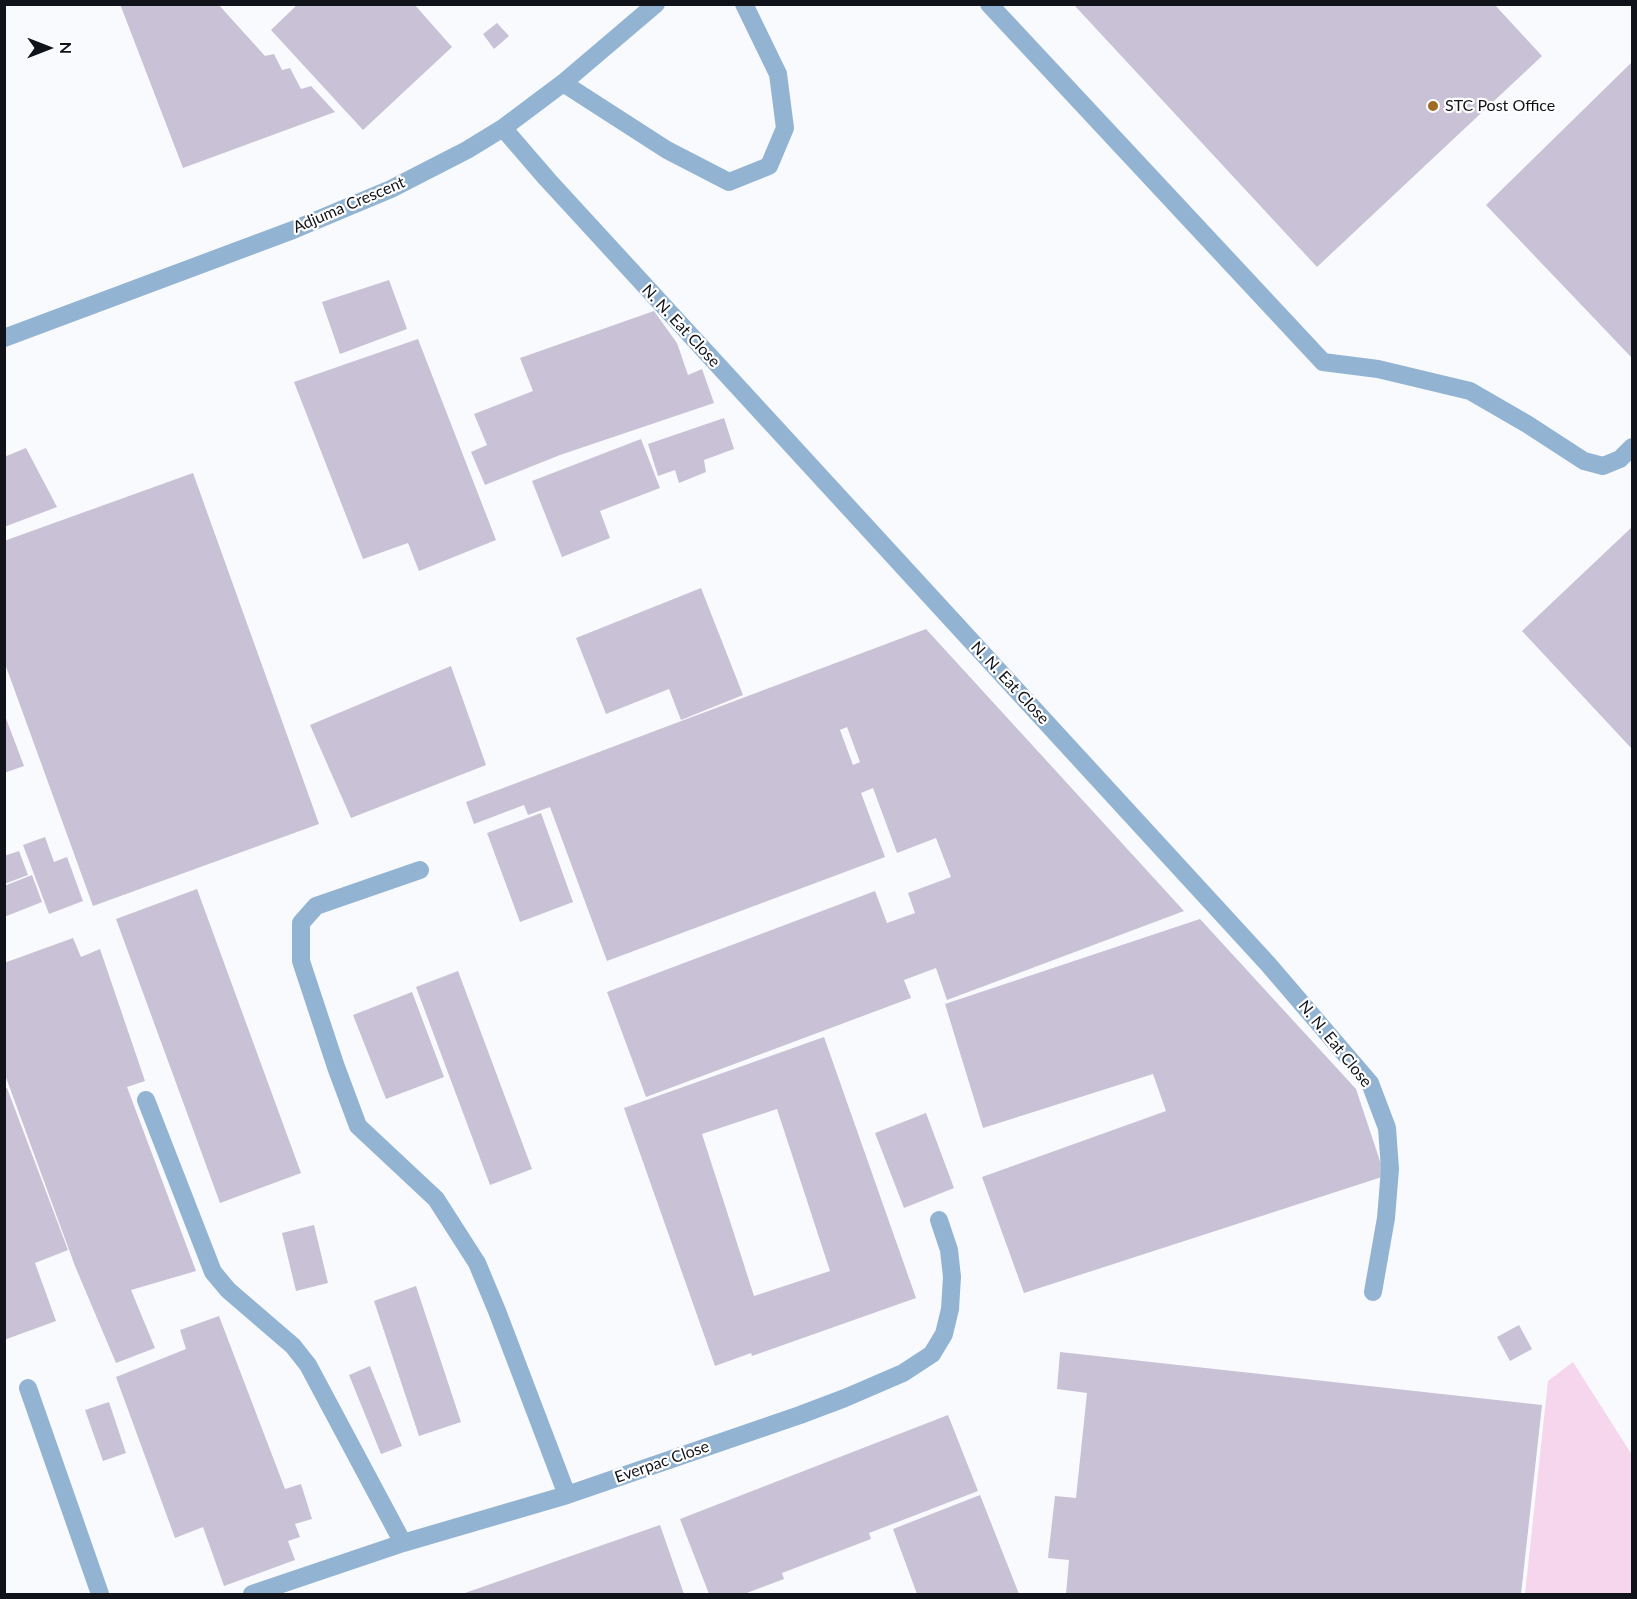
<!DOCTYPE html>
<html>
<head>
<meta charset="utf-8">
<style>
  body { margin:0 }
  #map { position:relative; width:1637px; height:1599px; overflow:hidden; background:#f9fafe; font-family:Lato,sans-serif }
  canvas { display:block }
  .frame { position:absolute; inset:0; border:6px solid #11131a; pointer-events:none }
  .north { position:absolute; left:18px; top:18px; width:60px; height:60px; -webkit-text-stroke:4px #fff; paint-order:stroke; rotate:90deg; font-size:16px; font-weight:700; line-height:24px; text-align:center; color:#11131a }
  .north::after { content:''; display:block; margin:auto; width:21px; height:27px; background:#11131a; clip-path:polygon(50% 0,100% 100%,50% 72%,0 100%) }
</style>
</head>
<body>
<div id="map">
<canvas width="1637" height="1599"></canvas>
<div class="frame"></div>
<div class="north">N</div>
</div>
<script>
const ctx = document.querySelector('canvas').getContext('2d');
ctx.lineJoin = 'round';
function paint(path, color) { ctx.fillStyle = color; ctx.fill(path, 'evenodd'); }
const shape = rows => new Path2D(rows.map(r => 'M' + r).join(''));
function stroke(path, color, width, dash) { ctx.strokeStyle = color; ctx.lineWidth = width; ctx.lineCap = dash ? 'butt' : 'round'; ctx.setLineDash(dash || []); ctx.stroke(path); }
function label(font, color, halo, rows, align = 'center') {
  ctx.font = font + ' Lato,sans-serif'; ctx.lineWidth = 4.5; ctx.setLineDash([]); ctx.textBaseline = 'middle'; ctx.strokeStyle = halo; ctx.fillStyle = color; for (const [text, x, y, turn = 0] of rows) {
    ctx.save(); ctx.translate(x, y); ctx.rotate((+turn || 0) * Math.PI / 180); ctx.textAlign = isNaN(turn) ? turn : align; if (halo) ctx.strokeText(text, 0, 0); ctx.fillText(text, 0, 0); ctx.restore();
  }
}
paint(shape([
  [1573,1362,1632,1455,1632,1594,1525,1594,1548,1381]
]), '#f5d6ec');
paint(shape([
  [120,4,218,4,265,56,274,54,282,70,290,68,301,89,311,86,335,112,183,168],
  [298,4,414,4,452,47,363,130,271,30],
  [1076,4,1494,4,1542,56,1317,267,1075,6],
  [497,23,509,36,494,49,483,34],
  [1632,62,1632,358,1486,205],
  [389,280,407,329,340,354,322,302],
  [654,311,677,343,688,375,702,369,714,403,560,455,485,485,471,452,487,445,474,414,533,391,520,358],
  [418,339,496,540,419,571,408,543,363,559,294,382],
  [724,418,734,449,704,460,706,472,679,483,675,470,658,476,648,444],
  [641,439,660,488,600,511,610,538,562,557,532,481],
  [26,448,57,507,4,527,4,457],
  [193,473,319,824,93,906,4,661,4,541],
  [1632,527,1632,749,1522,631],
  [701,588,743,695,681,720,669,689,606,714,576,638],
  [926,629,1184,911,947,1000,936,968,904,980,911,998,646,1097,607,992,875,891,887,923,915,913,908,893,951,877,936,838,897,853,873,788,861,793,885,857,607,961,550,807,528,815,524,805,474,824,466,802],
  [847,727,860,762,853,765,840,730],
  [451,666,486,765,351,818,310,725],
  [4,713,24,766,4,773],
  [541,813,573,902,520,922,487,833],
  [45,837,54,862,67,857,83,901,49,914,23,845],
  [19,851,28,875,4,884,4,856],
  [32,875,42,902,4,917,4,886],
  [197,889,301,1173,220,1203,116,919],
  [1200,919,1356,1089,1385,1176,1024,1293,982,1177,1166,1111,1153,1074,983,1128,945,1004],
  [73,938,81,957,100,949,145,1081,127,1087,196,1271,131,1290,155,1348,116,1363,75,1266,4,1072,4,963],
  [458,971,532,1169,490,1185,416,987],
  [412,992,444,1077,386,1099,353,1015],
  [824,1037,916,1298,752,1356,751,1353,715,1366,624,1108],
  [777,1109,830,1271,754,1296,702,1134],
  [7,1088,68,1250,35,1263,56,1321,4,1340,4,1089],
  [926,1113,954,1188,904,1208,875,1133],
  [314,1225,328,1283,296,1291,282,1233],
  [416,1286,461,1422,419,1436,374,1301],
  [219,1316,285,1489,301,1484,312,1519,295,1524,300,1537,288,1541,295,1560,224,1586,203,1527,175,1538,116,1377,186,1349,180,1330],
  [1519,1325,1532,1349,1510,1361,1497,1337],
  [1060,1352,1542,1405,1521,1594,1066,1594,1069,1560,1048,1558,1055,1496,1076,1498,1087,1393,1057,1389],
  [370,1366,402,1446,381,1454,349,1375],
  [109,1402,126,1453,103,1461,85,1410],
  [948,1415,978,1491,869,1533,871,1539,782,1573,784,1579,744,1594,709,1594,680,1519],
  [980,1495,1019,1594,917,1594,893,1529],
  [660,1525,684,1594,462,1594]
]), '#c9c1d5');
stroke(shape([
  [989,4,1323,362,1378,369,1470,391,1527,424,1584,461,1603,466,1620,459,1632,447],
  [563,83,667,150,729,182,769,166,785,128,778,74,744,4],
  [503,128,547,179,1268,964,1370,1083,1387,1128,1390,1169,1386,1218,1373,1292],
  [4,338,293,230,391,189,467,150,503,128,563,83,656,4],
  [420,870,316,906,301,923,301,961,336,1067,358,1126,436,1199,477,1263,497,1311,567,1495],
  [146,1100,213,1272,228,1290,293,1346,308,1365,403,1543],
  [28,1388,100,1594],
  [252,1594,403,1543,567,1495,800,1415,845,1398,903,1373,932,1354,944,1334,950,1309,952,1277,949,1250,939,1220]
]), '#92b4d2', 18);
for (const [x, y, r, color] of [
  [1433,106,6,"#a16a26"]
]) { const dot = new Path2D(); dot.arc(x, y, r, 0, 2 * Math.PI); ctx.fillStyle = color; ctx.fill(dot); stroke(dot, '#fff', 2); }
label('16px', '#11131a', '#fff', [
  ["STC Post Office",1445,106]
], 'left');
label('16px', '#11131a', '#fff', [
  ["Adjuma Crescent",349,205,-23],
  ["N. N. Eat Close",681,326,47],
  ["N. N. Eat Close",1010,683,47],
  ["N. N. Eat Close",1335,1044,51],
  ["Everpac Close",662,1462,-19]
]);
</script>
</body>
</html>
